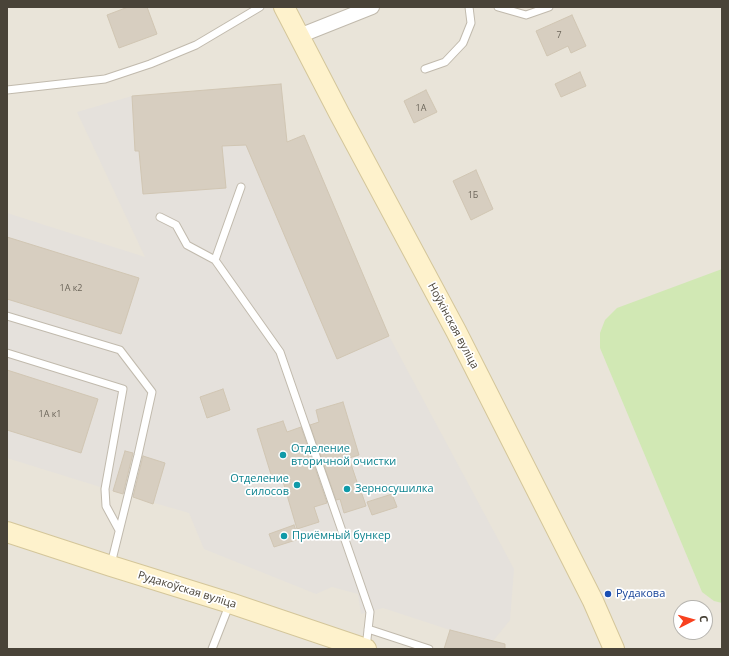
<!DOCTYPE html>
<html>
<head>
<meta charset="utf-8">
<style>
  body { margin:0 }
  #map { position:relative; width:729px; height:656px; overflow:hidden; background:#f5f2eb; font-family:"Open Sans",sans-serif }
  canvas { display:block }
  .frame { position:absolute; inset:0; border:8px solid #494338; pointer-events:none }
  .north { position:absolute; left:673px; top:600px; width:40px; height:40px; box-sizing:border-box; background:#fff; border:1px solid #b6b4af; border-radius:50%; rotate:84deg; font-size:11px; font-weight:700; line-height:16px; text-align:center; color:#494338 }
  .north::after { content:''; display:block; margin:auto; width:14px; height:18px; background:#f8411f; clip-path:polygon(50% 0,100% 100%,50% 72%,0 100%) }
</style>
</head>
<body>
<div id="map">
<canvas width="729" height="656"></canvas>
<div class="frame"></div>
<div class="north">С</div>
</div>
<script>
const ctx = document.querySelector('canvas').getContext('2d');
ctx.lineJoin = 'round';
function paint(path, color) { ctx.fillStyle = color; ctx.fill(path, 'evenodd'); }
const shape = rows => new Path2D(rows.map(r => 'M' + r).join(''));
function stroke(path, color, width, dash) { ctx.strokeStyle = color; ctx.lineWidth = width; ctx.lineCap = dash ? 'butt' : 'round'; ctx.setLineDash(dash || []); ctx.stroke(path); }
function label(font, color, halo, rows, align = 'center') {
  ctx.font = font + ' "Open Sans",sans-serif'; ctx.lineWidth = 3.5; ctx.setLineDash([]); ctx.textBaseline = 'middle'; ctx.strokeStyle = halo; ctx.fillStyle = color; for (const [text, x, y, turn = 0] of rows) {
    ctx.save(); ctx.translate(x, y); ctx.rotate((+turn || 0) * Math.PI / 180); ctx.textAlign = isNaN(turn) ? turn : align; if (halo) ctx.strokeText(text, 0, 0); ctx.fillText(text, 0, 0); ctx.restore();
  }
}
paint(shape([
  [7,7,722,7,722,649,7,649],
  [681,608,705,608,705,632,681,632]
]), '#e9e4d9');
paint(shape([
  [281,84,287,142,304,135,389,336,514,569,510,620,493,641,450,630,383,608,361,614,358,594,332,587,316,594,204,549,189,513,113,491,7,458,7,213,145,257,77,112,132,96]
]), '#e5e1dc');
paint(shape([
  [722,269,722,603,714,601,702,592,600,348,600,333,605,320,617,308]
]), '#d1e8b4');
const building = shape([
  [128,7,147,7,157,34,119,48,107,15,128,7],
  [572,15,586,46,571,53,568,46,547,56,536,31,572,15],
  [580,72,586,86,561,97,555,84,580,72],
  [281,84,287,142,304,135,389,336,337,359,246,145,222,146,226,188,143,194,139,151,135,151,132,96,281,84],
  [426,90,437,112,414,123,404,101,426,90],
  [476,170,493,209,471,220,453,181,476,170],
  [7,237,139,278,121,334,7,299,7,237],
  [7,370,98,399,81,453,7,430,7,370],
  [223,389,230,410,207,418,200,397,223,389],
  [343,402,359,455,349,458,361,494,362,494,366,506,344,513,340,499,336,500,310,425,319,422,316,410,343,402],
  [283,421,287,432,301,427,327,503,314,507,319,522,297,529,282,478,273,481,257,429,283,421],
  [125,451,133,453,123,494,113,491,125,451],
  [143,456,165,463,153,504,133,497,143,456],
  [392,494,397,507,372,515,367,502,392,494],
  [294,525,299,539,274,547,269,534,294,525],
  [450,630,505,644,505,649,444,649,450,630]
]);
paint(building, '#d7cec0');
stroke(building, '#d1c6b3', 1);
const lane = shape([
  [498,7,526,15,549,7],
  [425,69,445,62,463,43,471,23,469,7],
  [7,90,105,79,150,64,196,45,260,7],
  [241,187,215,260,280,352,370,612,366,648],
  [160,217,176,225,187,245,215,260],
  [7,316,120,350,152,392,138,455,111,564],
  [7,353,123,389,105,489,106,506,119,530],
  [368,629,429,649],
  [212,649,230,603]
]);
const street = shape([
  [299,36,372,7]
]);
const secondary = shape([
  [284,7,339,113,456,331,593,601,614,649],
  [7,532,111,566,230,603,366,649]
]);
stroke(lane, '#c1baad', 9);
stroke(street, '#c1baad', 16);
stroke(secondary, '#d4c69a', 22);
stroke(lane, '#fff', 7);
stroke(street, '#fff', 14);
stroke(secondary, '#fef2cc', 20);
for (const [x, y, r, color] of [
  [283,455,4,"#0f9aa8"],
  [297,485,4,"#0f9aa8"],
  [347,489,4,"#0f9aa8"],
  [284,536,4,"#0f9aa8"],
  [608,594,4,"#1a4fb4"]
]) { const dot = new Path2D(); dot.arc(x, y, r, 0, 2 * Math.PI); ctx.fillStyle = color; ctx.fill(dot); stroke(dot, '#fff', 1.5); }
label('9px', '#6c665a', null, [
  ["7",559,35],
  ["1А",421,108],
  ["1Б",473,195],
  ["1А к2",71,288],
  ["1А к1",50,414]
]);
label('11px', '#494338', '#fff', [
  ["Ноўкінская вуліца",453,326,62],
  ["Рудакоўская вуліца",187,590,17]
]);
label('11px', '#0d838f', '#fff', [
  ["Отделение",291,449],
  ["вторичной очистки",291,462],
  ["Отделение",289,479,"right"],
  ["силосов",289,492,"right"],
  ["Зерносушилка",355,489],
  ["Приёмный бункер",292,536]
], 'left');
label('11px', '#164399', '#fff', [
  ["Рудакова",616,594]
], 'left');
</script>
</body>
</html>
